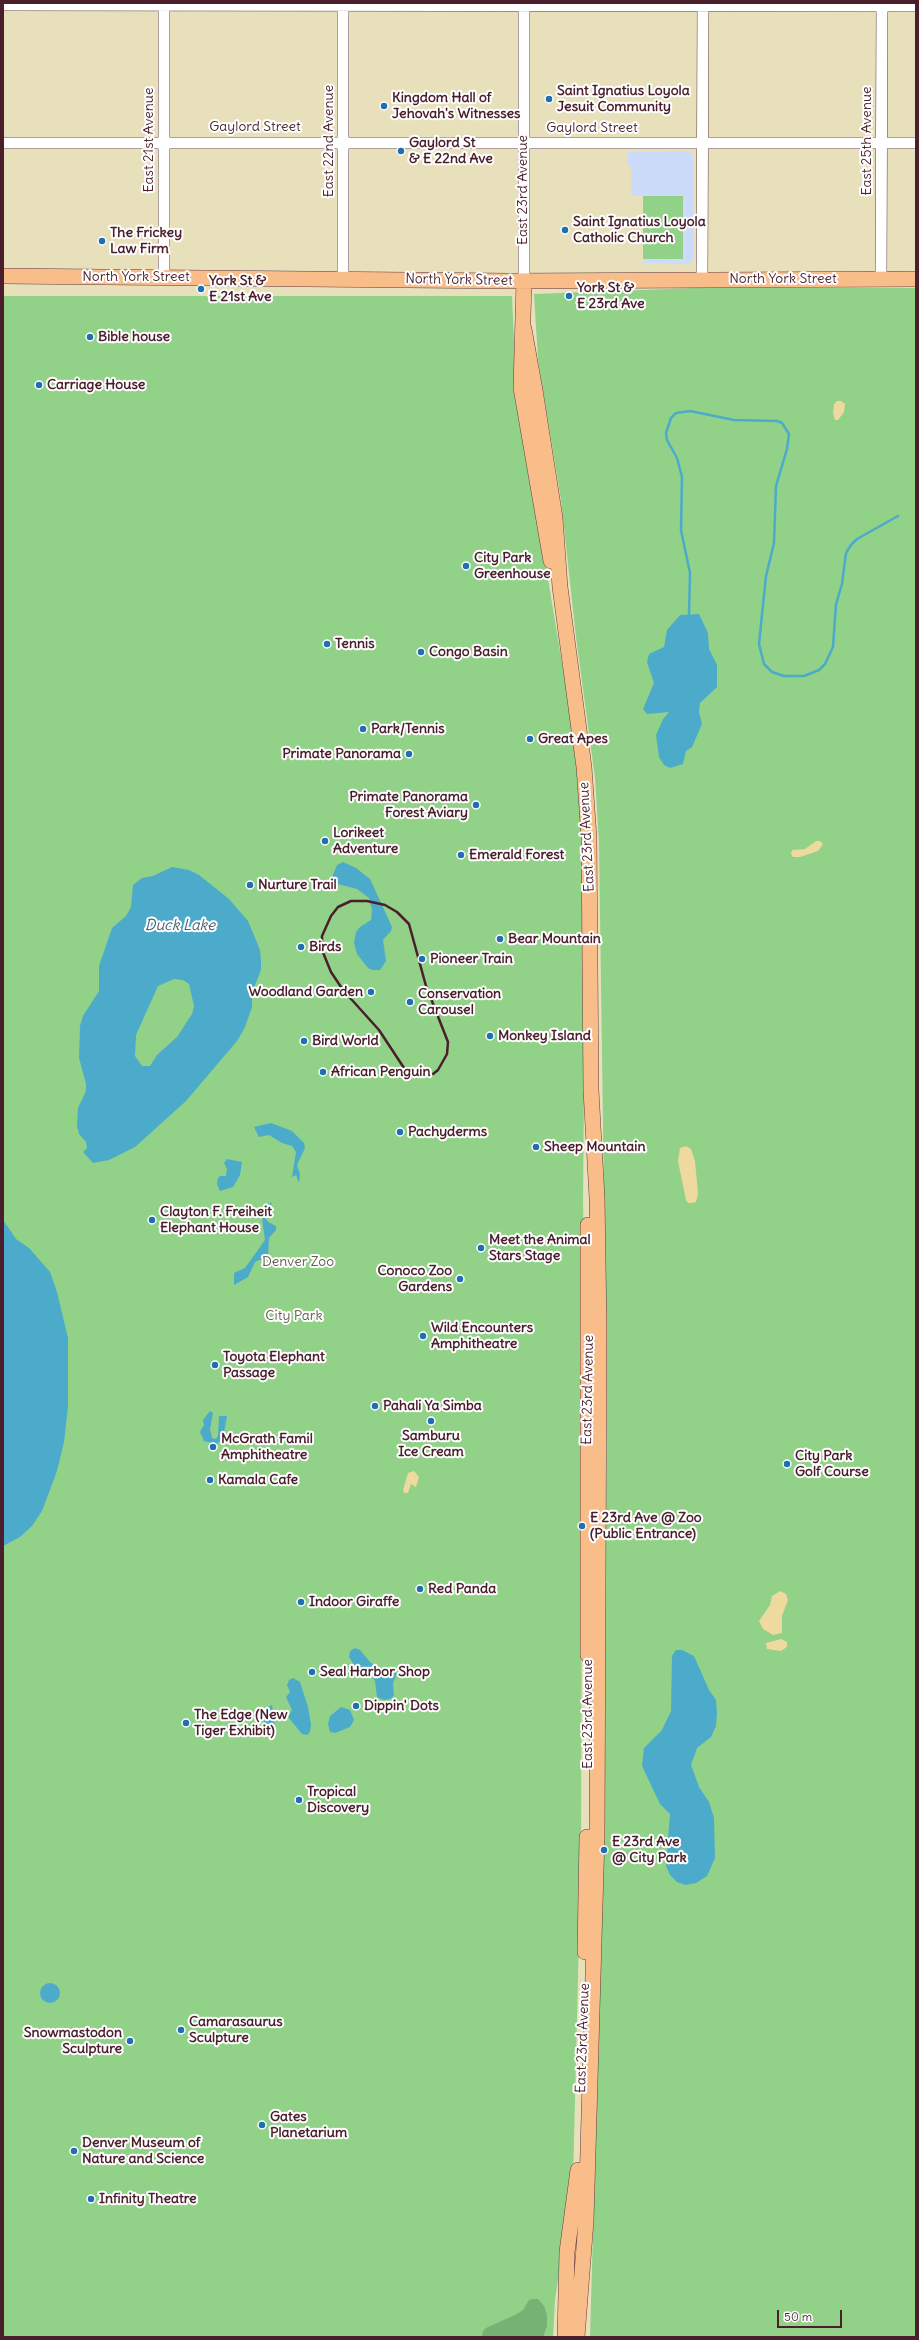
<!DOCTYPE html>
<html>
<head>
<meta charset="utf-8">
<style>
  body { margin:0 }
  #map { position:relative; width:919px; height:2340px; overflow:hidden; background:#e7e0bb; font-family:Delius,sans-serif }
  canvas { display:block }
  .frame { position:absolute; inset:0; border:4px solid #4a1f2b; pointer-events:none }
  .scale { position:absolute; left:777px; top:2310px; width:65px; height:18px; box-sizing:border-box; border:2px solid #4a1f2b; border-top:0; padding-left:5px; font-size:12px; line-height:14px; white-space:nowrap; color:#4a1f2b; -webkit-text-stroke:3px #fff; paint-order:stroke }
</style>
</head>
<body>
<div id="map">
<canvas width="919" height="2340"></canvas>
<div class="frame"></div>
<div class="scale">50 m</div>
</div>
<script>
const ctx = document.querySelector('canvas').getContext('2d');
ctx.lineJoin = 'round';
function paint(path, color) { ctx.fillStyle = color; ctx.fill(path, 'evenodd'); }
const shape = rows => new Path2D(rows.map(r => 'M' + r).join(''));
function stroke(path, color, width, dash) { ctx.strokeStyle = color; ctx.lineWidth = width; ctx.lineCap = dash ? 'butt' : 'round'; ctx.setLineDash(dash || []); ctx.stroke(path); }
function label(font, color, halo, rows, align = 'center') {
  ctx.font = font + ' Delius,sans-serif'; ctx.lineWidth = 4; ctx.setLineDash([]); ctx.textBaseline = 'middle'; ctx.strokeStyle = halo; ctx.fillStyle = color; for (const [text, x, y, turn = 0] of rows) {
    ctx.save(); ctx.translate(x, y); ctx.rotate((+turn || 0) * Math.PI / 180); ctx.textAlign = isNaN(turn) ? turn : align; if (halo) ctx.strokeText(text, 0, 0); ctx.fillText(text, 0, 0); ctx.restore();
  }
}
paint(shape([
  [689,151,693,155,693,260,689,264,643,263,643,196,631,196,631,165,628,165,628,152]
]), '#cddbfa');
paint(shape([
  [643,196,683,196,683,259,643,259],
  [695,288,916,288,916,2337,590,2337,603,1881,607,1406,599,843,595,778,576,637,561,500,538,359,534,294],
  [3,296,512,296,516,387,569,705,579,781,583,851,585,978,583,1202,586,1334,580,1458,582,1512,581,1856,573,2180,555,2300,553,2337,3,2337]
]), '#91d188');
paint(shape([
  [533,2299,538,2299,544,2306,547,2315,547,2326,543,2337,482,2337,483,2331,486,2328,517,2314,523,2310,529,2300]
]), '#74b374');
paint(shape([
  [837,401,841,401,845,404,844,412,838,420,835,420,833,413,834,404],
  [816,841,820,841,823,844,818,851,800,857,793,857,791,854,792,850,805,849],
  [686,1146,691,1149,695,1161,698,1194,696,1202,692,1203,688,1203,686,1200,678,1161,680,1148],
  [414,1471,419,1477,416,1487,411,1484,408,1493,404,1493,403,1490,408,1473],
  [780,1591,786,1594,788,1600,782,1616,782,1633,773,1635,763,1629,759,1621,770,1605,772,1596],
  [781,1639,787,1642,787,1647,781,1651,767,1649,766,1643]
]), '#eeda9e');
paint(shape([
  [699,614,708,633,709,649,717,665,717,687,700,703,699,712,702,724,692,747,686,751,683,764,670,768,664,765,659,757,656,735,663,719,669,712,647,714,643,709,654,683,647,662,649,654,664,647,667,630,680,615],
  [343,862,356,868,370,879,392,927,391,931,383,940,386,961,380,970,372,970,368,968,357,954,354,943,356,932,360,927,371,920,372,910,369,898,357,889,330,882,337,865],
  [172,867,189,870,199,875,229,899,248,921,260,950,261,961,261,970,252,993,252,1007,245,1027,237,1041,186,1101,135,1147,109,1160,93,1163,83,1152,87,1148,86,1142,79,1134,77,1126,78,1108,86,1091,86,1084,79,1058,80,1026,83,1016,99,991,99,966,112,928,126,916,131,907,133,885,142,878,153,876],
  [174,979,183,980,189,984,194,1006,192,1014,177,1037,157,1055,150,1066,142,1066,135,1056,136,1035,158,986],
  [271,1123,292,1131,304,1143,305,1148,297,1165,300,1174,299,1183,296,1175,292,1177,296,1152,292,1146,282,1143,269,1135,259,1137,254,1127],
  [227,1159,242,1162,240,1175,233,1187,220,1191,217,1184,218,1178,220,1176,226,1176,227,1169,224,1163],
  [271,1202,273,1211,267,1214,266,1219,268,1222,276,1226,276,1230,269,1238,268,1257,266,1260,259,1260,255,1262,248,1277,234,1285,234,1273,245,1268,265,1240,261,1211,262,1208,266,1208],
  [3,1220,16,1239,29,1248,50,1272,57,1292,68,1338,68,1406,64,1442,57,1471,42,1511,32,1526,20,1537,3,1546],
  [210,1411,213,1413,210,1429,212,1438,216,1439,218,1436,219,1416,227,1416,223,1438,217,1444,204,1441,200,1432,204,1425,203,1420],
  [355,1648,360,1650,370,1662,381,1669,388,1668,397,1673,393,1683,394,1696,390,1699,384,1700,377,1697,375,1681,370,1675,356,1668,349,1657,350,1651],
  [676,1650,682,1650,694,1656,709,1690,716,1700,717,1713,716,1726,711,1737,697,1748,691,1765,699,1787,709,1802,714,1818,715,1858,707,1876,696,1883,686,1885,677,1882,670,1875,666,1866,670,1814,660,1804,642,1766,644,1748,662,1730,671,1711,672,1656],
  [293,1678,300,1682,308,1707,311,1725,310,1732,307,1735,302,1734,288,1717,292,1710,286,1697,290,1692,287,1685,289,1680],
  [272,1705,275,1724,265,1725,262,1710],
  [341,1707,350,1710,354,1720,350,1727,335,1733,330,1732,328,1724,330,1716],
  '40 1993a10 10 0 1 1 20 0a10 10 0 1 1-20 0Z'
]), '#4cabcb');
stroke(shape([
  [689,614,690,573,681,530,682,477,677,458,667,440,666,433,671,418,676,413,690,411,734,420,777,421,782,423,789,434,787,449,776,486,774,543,766,576,759,644,764,664,772,672,784,676,804,676,819,670,825,664,833,647,836,604,842,584,846,553,851,545,857,539,898,516]
]), '#4cabcb', 2.5);
const minor = shape([
  [524,3,524,281],
  [3,5,916,6],
  [3,143,916,143],
  [164,277,164,3],
  [343,278,343,3],
  [881,279,882,3],
  [702,280,703,3]
]);
const major = shape([
  [3,276,509,281,916,279],
  [524,281,521,388,551,561],
  [524,329,535,390,555,518,560,587,584,767,589,837,591,1090,597,1198,599,1327,597,1835,586,2221,577,2337],
  [588,1225,588,1655],
  [585,1952,587,1837],
  [565,2337,567,2252,578,2170]
]);
stroke(minor, '#623c41', 12);
stroke(major, '#623c41', 16);
stroke(minor, '#fff', 11);
stroke(major, '#f8bd89', 15);
stroke(shape([
  [351,901,367,901,385,905,397,912,409,924,426,986,448,1042,447,1054,438,1070,433,1074,416,1077,406,1071,379,1030,343,990,331,972,322,950,322,936,331,916,338,907,351,901]
]), '#4a1f2b', 2.5);
for (const [x, y, r, color] of [
  [549,99,4,"#1f6fb2"],
  [384,106,4,"#1f6fb2"],
  [401,151,4,"#1f6fb2"],
  [565,230,4,"#1f6fb2"],
  [102,241,4,"#1f6fb2"],
  [201,289,4,"#1f6fb2"],
  [569,296,4,"#1f6fb2"],
  [90,337,4,"#1f6fb2"],
  [39,385,4,"#1f6fb2"],
  [466,566,4,"#1f6fb2"],
  [327,644,4,"#1f6fb2"],
  [421,652,4,"#1f6fb2"],
  [363,729,4,"#1f6fb2"],
  [530,739,4,"#1f6fb2"],
  [409,754,4,"#1f6fb2"],
  [476,805,4,"#1f6fb2"],
  [325,841,4,"#1f6fb2"],
  [461,855,4,"#1f6fb2"],
  [250,885,4,"#1f6fb2"],
  [500,939,4,"#1f6fb2"],
  [301,947,4,"#1f6fb2"],
  [422,959,4,"#1f6fb2"],
  [371,992,4,"#1f6fb2"],
  [410,1002,4,"#1f6fb2"],
  [490,1036,4,"#1f6fb2"],
  [304,1041,4,"#1f6fb2"],
  [323,1072,4,"#1f6fb2"],
  [400,1132,4,"#1f6fb2"],
  [536,1147,4,"#1f6fb2"],
  [152,1220,4,"#1f6fb2"],
  [481,1248,4,"#1f6fb2"],
  [460,1279,4,"#1f6fb2"],
  [423,1336,4,"#1f6fb2"],
  [215,1365,4,"#1f6fb2"],
  [375,1406,4,"#1f6fb2"],
  [431,1421,4,"#1f6fb2"],
  [213,1447,4,"#1f6fb2"],
  [787,1464,4,"#1f6fb2"],
  [210,1480,4,"#1f6fb2"],
  [582,1526,4,"#1f6fb2"],
  [420,1589,4,"#1f6fb2"],
  [301,1602,4,"#1f6fb2"],
  [312,1672,4,"#1f6fb2"],
  [356,1706,4,"#1f6fb2"],
  [186,1723,4,"#1f6fb2"],
  [299,1800,4,"#1f6fb2"],
  [604,1850,4,"#1f6fb2"],
  [181,2030,4,"#1f6fb2"],
  [130,2041,4,"#1f6fb2"],
  [262,2125,4,"#1f6fb2"],
  [74,2151,4,"#1f6fb2"],
  [91,2199,4,"#1f6fb2"]
]) { const dot = new Path2D(); dot.arc(x, y, r, 0, 2 * Math.PI); ctx.fillStyle = color; ctx.fill(dot); stroke(dot, '#fff', 1.5); }
label('bold 14px', '#4a1f2b', '#fff', [
  ["Saint Ignatius Loyola",557,91],
  ["Jesuit Community",557,107],
  ["Kingdom Hall of",392,98],
  ["Jehovah's Witnesses",392,114],
  ["Gaylord St",409,143],
  ["& E 22nd Ave",409,159],
  ["Saint Ignatius Loyola",573,222],
  ["Catholic Church",573,238],
  ["The Frickey",110,233],
  ["Law Firm",110,249],
  ["York St &",209,281],
  ["E 21st Ave",209,297],
  ["York St &",577,288],
  ["E 23rd Ave",577,304],
  ["Bible house",98,337],
  ["Carriage House",47,385],
  ["City Park",474,558],
  ["Greenhouse",474,574],
  ["Tennis",335,644],
  ["Congo Basin",429,652],
  ["Park/Tennis",371,729],
  ["Great Apes",538,739],
  ["Primate Panorama",401,754,"right"],
  ["Primate Panorama",468,797,"right"],
  ["Forest Aviary",468,813,"right"],
  ["Lorikeet",333,833],
  ["Adventure",333,849],
  ["Emerald Forest",469,855],
  ["Nurture Trail",258,885],
  ["Bear Mountain",508,939],
  ["Birds",309,947],
  ["Pioneer Train",430,959],
  ["Woodland Garden",363,992,"right"],
  ["Conservation",418,994],
  ["Carousel",418,1010],
  ["Monkey Island",498,1036],
  ["Bird World",312,1041],
  ["African Penguin",331,1072],
  ["Pachyderms",408,1132],
  ["Sheep Mountain",544,1147],
  ["Clayton F. Freiheit",160,1212],
  ["Elephant House",160,1228],
  ["Meet the Animal",489,1240],
  ["Stars Stage",489,1256],
  ["Conoco Zoo",452,1271,"right"],
  ["Gardens",452,1287,"right"],
  ["Wild Encounters",431,1328],
  ["Amphitheatre",431,1344],
  ["Toyota Elephant",223,1357],
  ["Passage",223,1373],
  ["Pahali Ya Simba",383,1406],
  ["Samburu",431,1436,"center"],
  ["Ice Cream",431,1452,"center"],
  ["McGrath Famil",221,1439],
  ["Amphitheatre",221,1455],
  ["City Park",795,1456],
  ["Golf Course",795,1472],
  ["Kamala Cafe",218,1480],
  ["E 23rd Ave @ Zoo",590,1518],
  ["(Public Entrance)",590,1534],
  ["Red Panda",428,1589],
  ["Indoor Giraffe",309,1602],
  ["Seal Harbor Shop",320,1672],
  ["Dippin' Dots",364,1706],
  ["The Edge (New",194,1715],
  ["Tiger Exhibit)",194,1731],
  ["Tropical",307,1792],
  ["Discovery",307,1808],
  ["E 23rd Ave",612,1842],
  ["@ City Park",612,1858],
  ["Camarasaurus",189,2022],
  ["Sculpture",189,2038],
  ["Snowmastodon",122,2033,"right"],
  ["Sculpture",122,2049,"right"],
  ["Gates",270,2117],
  ["Planetarium",270,2133],
  ["Denver Museum of",82,2143],
  ["Nature and Science",82,2159],
  ["Infinity Theatre",99,2199]
], 'left');
label('14px', '#4a1f2b', '#fff', [
  ["Gaylord Street",255,127],
  ["Gaylord Street",592,128],
  ["East 21st Avenue",149,140,-90],
  ["East 22nd Avenue",329,141,-90],
  ["East 25th Avenue",867,141,-90],
  ["East 23rd Avenue",523,190,-90],
  ["North York Street",136,277],
  ["North York Street",783,279],
  ["North York Street",459,280,1],
  ["East 23rd Avenue",587,837,-93],
  ["East 23rd Avenue",588,1390,-89],
  ["East 23rd Avenue",588,1714,-90],
  ["East 23rd Avenue",583,2038,-88]
]);
label('14px', '#635d4c', '#fff', [
  ["Denver Zoo",298,1262],
  ["City Park",294,1316]
]);
label('italic 15px', '#4b5e73', '#fff', [
  ["Duck Lake",180,926]
]);
</script>
</body>
</html>
